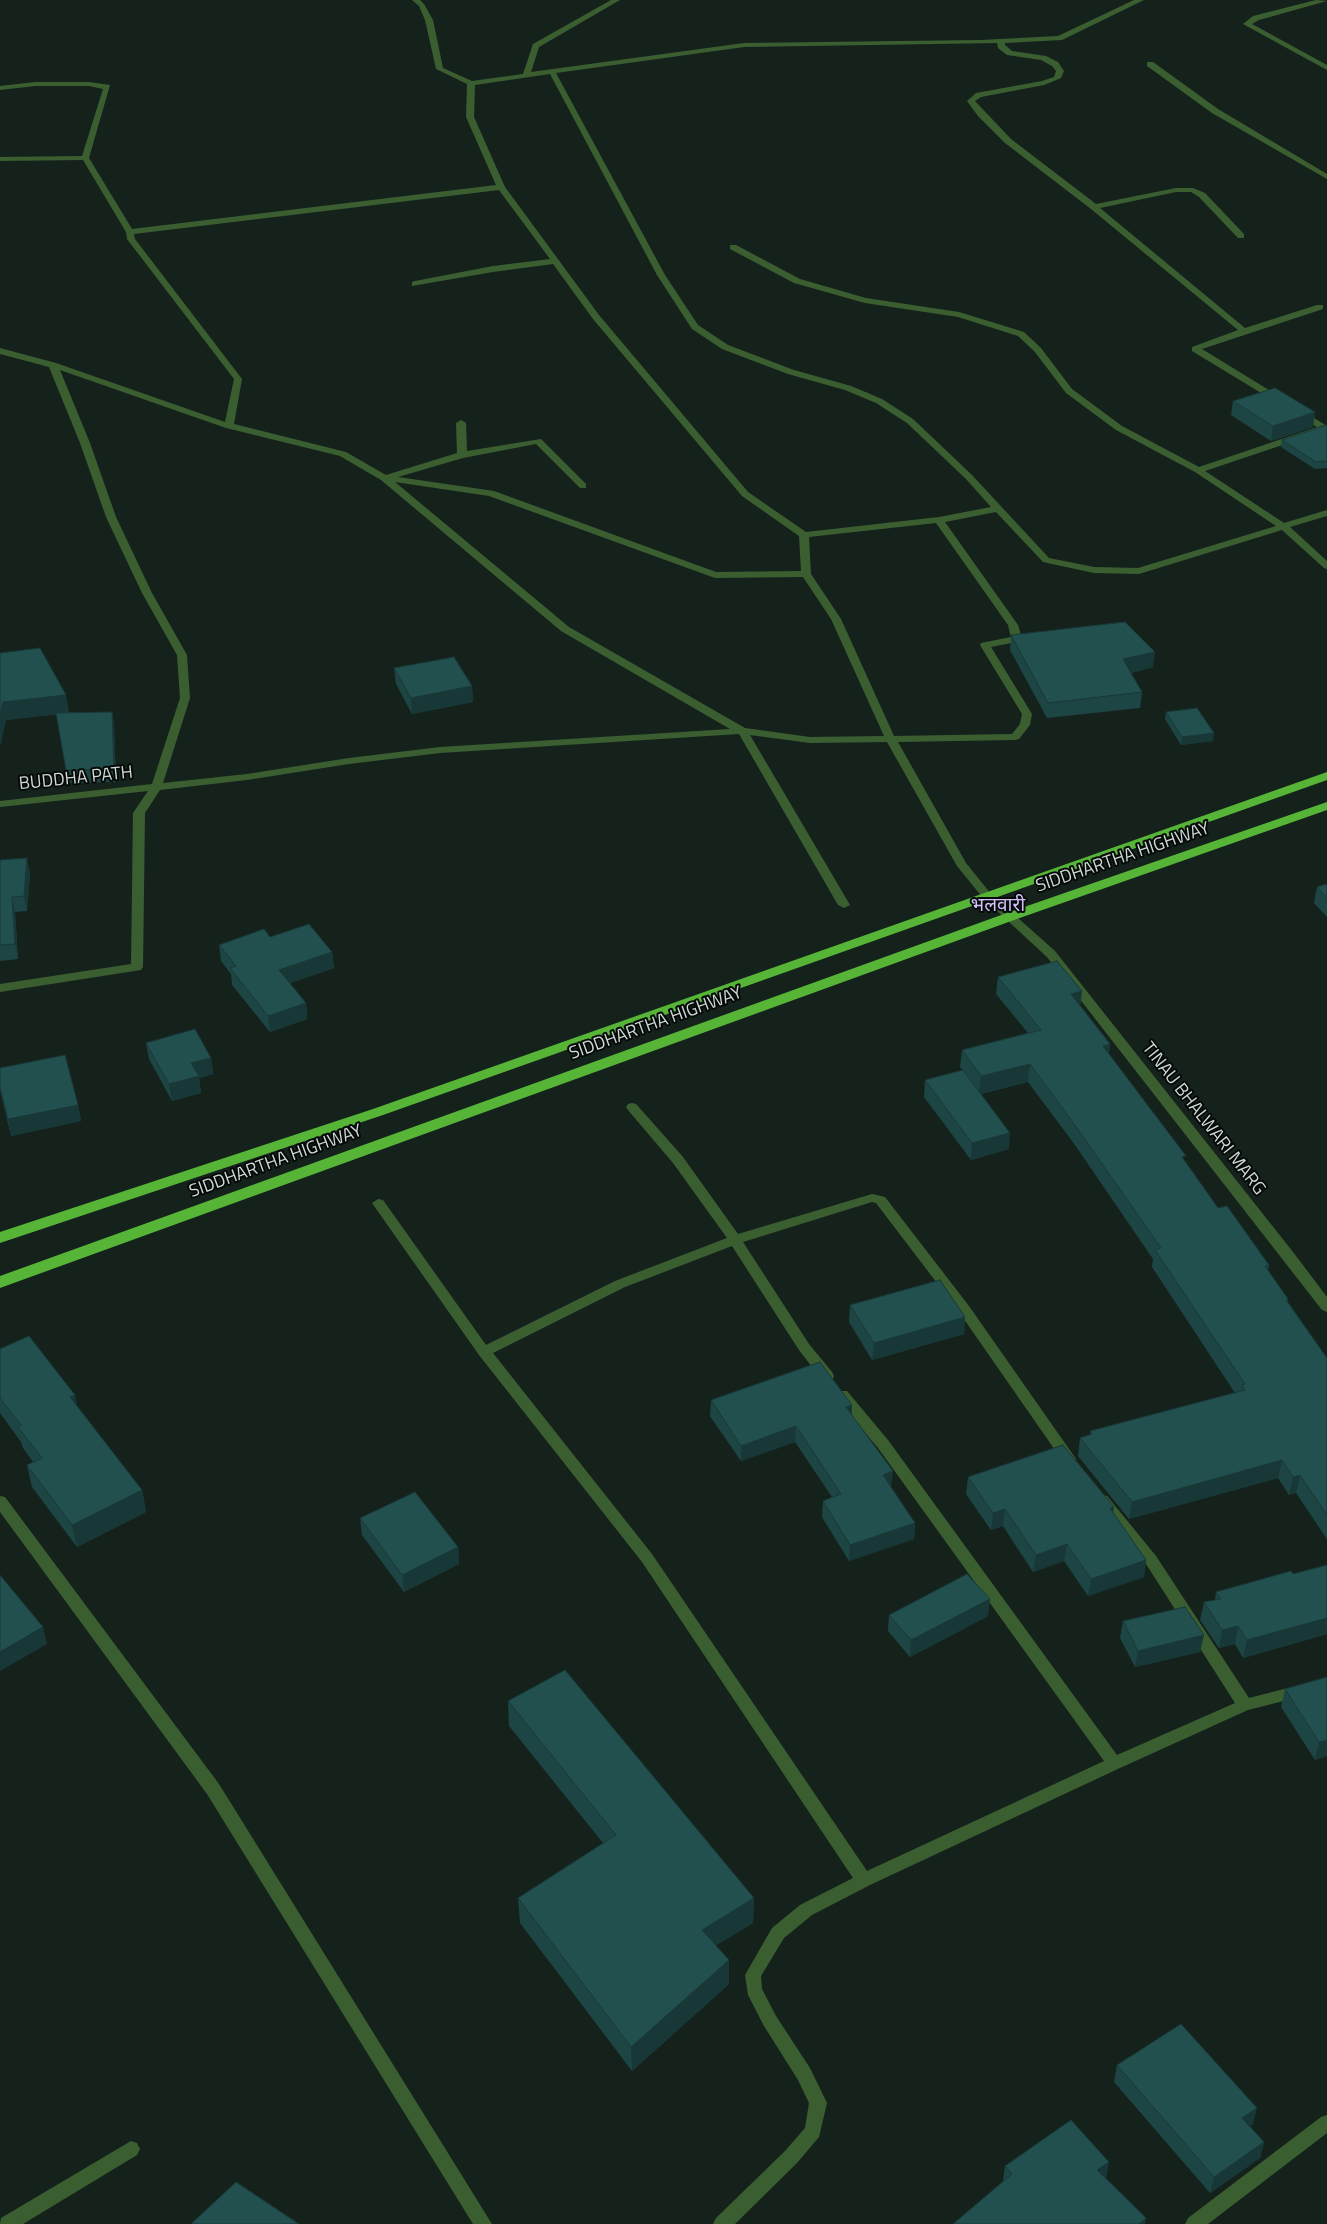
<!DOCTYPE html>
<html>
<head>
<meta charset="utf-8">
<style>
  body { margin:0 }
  canvas { display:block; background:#15221c }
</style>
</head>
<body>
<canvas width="1327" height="2224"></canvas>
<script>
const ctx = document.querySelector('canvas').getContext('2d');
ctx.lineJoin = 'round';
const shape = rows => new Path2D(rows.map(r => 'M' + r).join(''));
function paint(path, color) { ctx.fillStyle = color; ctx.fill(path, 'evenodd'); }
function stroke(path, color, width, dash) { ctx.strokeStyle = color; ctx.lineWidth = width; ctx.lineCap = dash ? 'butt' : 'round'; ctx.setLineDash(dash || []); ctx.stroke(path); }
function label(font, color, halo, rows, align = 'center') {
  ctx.font = font + ' "Titillium Web","Noto Sans Devanagari",sans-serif'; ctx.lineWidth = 4; ctx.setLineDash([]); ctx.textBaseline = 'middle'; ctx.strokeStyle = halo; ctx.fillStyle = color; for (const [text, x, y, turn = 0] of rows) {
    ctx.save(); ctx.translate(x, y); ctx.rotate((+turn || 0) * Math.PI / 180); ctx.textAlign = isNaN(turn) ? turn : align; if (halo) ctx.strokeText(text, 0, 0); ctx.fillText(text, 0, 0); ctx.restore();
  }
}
paint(shape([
  [412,0,420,0,424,4,433,20,443,68,472,81,523,74,533,44,611,0,620,0,539,47,531,72,744,43,981,40,1058,36,1134,0,1144,0,1062,40,1005,43,1005,45,1012,51,1046,56,1058,62,1064,71,1061,78,1044,85,981,97,975,101,1011,139,1096,204,1176,188,1193,188,1205,193,1244,234,1244,238,1238,238,1199,197,1191,192,1176,192,1100,208,1245,328,1317,305,1323,305,1323,309,1202,349,1282,398,1282,402,1276,402,1192,351,1192,347,1238,330,1091,209,1005,143,978,116,967,101,976,93,1042,81,1054,77,1056,71,1052,66,1041,60,1007,55,998,48,997,43,744,47,556,73,665,275,698,325,728,345,794,370,851,386,882,399,913,419,972,475,1049,558,1094,567,1138,568,1276,526,1195,472,1116,430,1066,393,1035,352,1018,336,958,317,865,303,794,283,730,249,730,245,736,245,800,279,866,298,959,312,1024,332,1041,348,1072,389,1122,426,1199,467,1317,427,1297,415,1297,411,1303,411,1327,426,1327,430,1205,471,1284,523,1327,510,1327,516,1290,527,1327,561,1327,569,1324,568,1282,530,1139,574,1094,573,1043,562,996,512,945,522,1018,625,1022,639,1021,641,991,647,1032,714,1030,725,1019,739,1015,740,898,742,966,863,991,894,1055,951,1293,1252,1327,1297,1327,1312,1322,1310,1047,957,983,898,957,866,887,742,810,743,750,735,850,905,844,908,838,905,739,734,440,753,349,764,247,780,160,790,145,813,143,967,141,970,0,992,0,984,131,964,133,813,148,791,0,807,0,801,152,784,180,698,177,655,142,593,106,517,80,443,49,367,0,354,0,348,56,363,225,422,234,379,127,239,126,232,83,160,0,161,0,157,82,156,103,89,89,86,35,86,0,90,0,86,35,82,89,82,110,85,89,158,132,229,496,185,466,117,467,84,436,69,425,20,419,6,412,0],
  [550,74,657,275,692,329,722,349,788,374,845,390,876,403,907,423,966,479,991,507,939,517,806,532,748,492,599,315,505,187,474,117,475,85,550,74],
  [499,190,550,259,493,266,415,281,412,282,412,286,493,272,553,264,593,319,742,496,799,536,801,571,716,572,494,491,398,477,463,458,536,444,580,488,586,488,586,484,541,439,467,451,466,423,461,420,456,423,457,453,386,475,346,452,234,424,242,379,135,239,134,234,499,190],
  [60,370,226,428,340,456,381,480,561,631,730,729,440,747,349,758,247,774,163,783,190,698,187,655,152,593,116,517,90,443,60,370],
  [395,482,489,496,715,578,803,577,831,619,884,736,810,737,745,728,569,627,395,482],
  [936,523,1008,625,1011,637,981,643,980,645,1022,714,1020,724,1012,734,894,736,841,619,811,574,809,537,936,523],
  [1316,0,1327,1,1259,20,1252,24,1327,65,1327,70,1243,24,1253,16,1316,0],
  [1147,62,1153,62,1218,109,1327,174,1327,179,1212,113,1147,66,1147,62],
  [632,1103,636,1104,683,1157,738,1234,872,1194,885,1197,969,1306,1076,1459,1074,1463,1069,1464,1064,1463,959,1312,876,1203,872,1202,743,1242,809,1344,832,1372,834,1376,832,1380,822,1380,799,1350,732,1246,625,1287,493,1353,652,1554,867,1871,1104,1761,878,1448,837,1399,835,1395,837,1391,847,1391,888,1440,1117,1755,1235,1703,1146,1564,1097,1504,1095,1500,1097,1496,1102,1495,1107,1496,1156,1556,1249,1698,1327,1678,1327,1690,1248,1710,1120,1768,870,1885,812,1915,784,1938,761,1976,762,1989,776,2016,810,2068,827,2103,819,2137,797,2163,735,2224,713,2224,716,2218,785,2151,805,2128,809,2103,798,2080,764,2026,748,1995,745,1975,772,1928,800,1905,853,1878,642,1562,479,1355,372,1203,378,1199,383,1200,486,1345,615,1281,727,1238,673,1163,628,1110,626,1107,628,1104,632,1103],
  [0,1496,5,1497,219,1784,492,2224,473,2224,207,1794,0,1512,0,1496],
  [1327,2115,1327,2133,1208,2224,1185,2224,1188,2218,1321,2117,1327,2115],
  [131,2141,137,2143,140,2149,137,2155,23,2224,0,2224,1,2218,131,2141]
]), '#3a5e30');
paint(shape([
  [1327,772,1327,780,383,1115,0,1243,0,1232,373,1109,1327,772],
  [1327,802,1327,810,1014,920,0,1288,0,1276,1004,914,1327,802]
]), '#56b537');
paint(shape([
  [1233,401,1315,412,1313,427,1271,441,1231,415],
  [1327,426,1327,468,1315,469,1281,447,1282,440],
  [1011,635,1153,667,1131,673,1142,692,1140,708,1047,718,1010,650],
  [0,653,69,713,112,712,114,726,116,782,68,783,57,714,6,720,0,746],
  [394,668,472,686,473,702,412,714,396,684],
  [1166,712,1213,741,1181,745,1165,719],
  [0,857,0,860,30,873,27,911,15,912,18,959,0,961],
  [1327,884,1327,917,1314,903,1317,887],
  [270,937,332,952,334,968,290,983,306,1003,307,1019,270,1032,232,985,231,974,221,961,219,945],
  [998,977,1082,991,1080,1005,1110,1044,1109,1054,1218,1208,1269,1265,1268,1270,1288,1299,1288,1302,1327,1358,1327,1539,1296,1493,1289,1495,1278,1478,1129,1519,1078,1456,1080,1438,1090,1435,1090,1431,1235,1393,1152,1267,1153,1259,1075,1145,1028,1082,981,1094,1009,1149,971,1160,924,1097,925,1080,963,1070,960,1067,962,1050,1028,1033,996,994],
  [146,1043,211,1058,213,1074,199,1078,201,1093,172,1101,149,1059],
  [0,1068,78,1105,81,1121,11,1136,0,1090],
  [850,1305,965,1317,964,1334,872,1360,849,1322],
  [0,1349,77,1406,142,1490,146,1512,77,1547,32,1487,27,1465,33,1462,23,1448,21,1442,0,1413],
  [711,1400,852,1405,852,1415,891,1487,915,1523,914,1539,849,1561,822,1517,823,1501,832,1497,795,1442,741,1461,710,1416],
  [968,1477,1113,1513,1146,1560,1144,1577,1088,1596,1064,1561,1033,1572,1003,1526,991,1530,966,1494],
  [360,1518,458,1547,459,1564,404,1592,362,1535],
  [1327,1565,1327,1634,1243,1658,1235,1644,1219,1648,1200,1620,1204,1602,1215,1600,1216,1592,1293,1574],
  [889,1615,988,1616,910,1657,888,1631],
  [1123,1621,1204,1635,1200,1652,1135,1667,1120,1638],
  [1327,1677,1327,1756,1315,1760,1281,1707,1285,1689],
  [508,1701,754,1898,753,1923,716,1945,729,1984,632,2071,520,1923,518,1898,603,1843,509,1726],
  [1117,2065,1253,2124,1250,2126,1264,2142,1260,2158,1210,2193,1114,2082],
  [1109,2162,1106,2178,1146,2218,1145,2224,953,2224,1003,2181,1005,2166]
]), '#1d4544');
paint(shape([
  [1315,412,1313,427,1271,441,1273,426],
  [1155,652,1153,667,1121,675,1123,659],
  [472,686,473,702,412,714,411,698],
  [66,695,69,713,6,720,0,746,0,715,3,702],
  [112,712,114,726,116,782,114,769],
  [1214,733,1213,741,1181,745,1182,737],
  [27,858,30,873,27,911,24,896],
  [12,897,15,912,18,959,15,944],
  [332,952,334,968,281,986,279,970],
  [1082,991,1080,1008,1071,994],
  [306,1003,307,1019,270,1032,268,1016],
  [1110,1044,1108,1061,1103,1046],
  [211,1058,213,1074,199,1078,201,1093,172,1101,169,1084,191,1063],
  [1030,1064,1028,1082,979,1094,981,1076],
  [78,1105,81,1121,11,1136,8,1119],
  [1010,1133,1009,1149,971,1160,972,1143],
  [965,1317,964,1334,872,1360,874,1343],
  [75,1395,79,1416,70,1397],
  [852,1405,851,1421,846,1407],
  [796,1426,795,1442,741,1461,741,1446],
  [1282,1460,1278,1478,1129,1519,1132,1502],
  [893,1471,891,1487,883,1475],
  [1300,1475,1296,1493,1289,1495,1293,1477],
  [142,1490,146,1512,77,1547,72,1525],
  [1114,1507,1111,1524,1110,1508],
  [1005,1509,1003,1526,991,1530,993,1513],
  [915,1523,914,1539,849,1561,850,1545],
  [1067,1544,1064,1561,1033,1572,1036,1555],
  [458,1547,459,1564,404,1592,402,1575],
  [1146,1560,1144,1577,1088,1596,1091,1579],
  [990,1599,988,1616,910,1657,911,1640],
  [1327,1618,1327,1634,1243,1658,1247,1640],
  [1238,1626,1235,1644,1219,1648,1222,1630],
  [43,1627,47,1644,0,1671,0,1652],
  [1204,1635,1200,1652,1135,1667,1138,1651],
  [1327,1740,1327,1756,1315,1760,1319,1742],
  [754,1898,753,1923,702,1954,702,1930],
  [729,1960,729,1984,632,2071,631,2047],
  [1257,2108,1253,2124,1238,2134,1242,2118],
  [1264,2142,1260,2158,1210,2193,1214,2177],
  [1109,2162,1104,2184,1097,2170],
  [1146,2218,1145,2224,1139,2224]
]), '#183837');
const building = shape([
  [1275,388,1315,412,1273,426,1233,401,1275,388],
  [1326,425,1327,426,1327,461,1316,462,1282,440,1326,425],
  [1125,622,1155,652,1123,659,1142,692,1048,703,1011,635,1125,622],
  [40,648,66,695,3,702,0,715,0,653,40,648],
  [454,657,472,686,411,698,394,668,454,657],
  [1197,708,1214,733,1182,737,1166,712,1197,708],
  [112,712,114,769,66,770,56,713,112,712],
  [27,858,24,896,12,897,15,944,0,945,0,860,27,858],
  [1327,884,1327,898,1317,887,1327,884],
  [309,924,332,952,279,970,306,1003,268,1016,230,968,236,966,219,945,264,929,270,937,309,924],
  [1057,961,1082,991,1071,994,1110,1044,1103,1046,1186,1156,1182,1157,1218,1208,1227,1206,1269,1265,1265,1266,1288,1299,1286,1300,1327,1358,1327,1515,1300,1475,1293,1477,1282,1460,1132,1502,1080,1438,1092,1434,1090,1431,1245,1390,1242,1385,1245,1384,1155,1250,1161,1248,1077,1128,1030,1064,981,1076,962,1050,1041,1030,998,977,1057,961],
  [195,1029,211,1058,191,1063,199,1076,169,1084,146,1043,195,1029],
  [65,1055,78,1105,8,1119,0,1087,0,1068,65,1055],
  [963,1070,1010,1133,972,1143,925,1080,963,1070],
  [940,1280,965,1317,874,1343,850,1305,940,1280],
  [29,1336,75,1395,70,1397,142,1490,72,1525,27,1465,42,1458,18,1427,21,1425,0,1398,0,1349,29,1336],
  [820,1362,852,1405,846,1407,893,1471,883,1475,915,1523,850,1545,823,1501,841,1494,796,1426,741,1446,711,1400,820,1362],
  [1063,1445,1114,1507,1110,1508,1146,1560,1091,1579,1067,1544,1036,1555,1005,1509,993,1513,968,1477,1063,1445],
  [415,1492,458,1547,402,1575,360,1518,415,1492],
  [1327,1565,1327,1618,1247,1640,1238,1626,1222,1630,1204,1602,1221,1599,1216,1592,1291,1571,1293,1574,1327,1565],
  [967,1574,990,1599,911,1640,889,1615,967,1574],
  [0,1575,43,1627,0,1652,0,1575],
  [1185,1607,1204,1635,1138,1651,1123,1621,1185,1607],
  [565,1670,754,1898,702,1930,729,1960,631,2047,518,1898,616,1835,508,1701,565,1670],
  [1327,1677,1327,1740,1319,1742,1285,1689,1327,1677],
  [1181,2024,1257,2108,1242,2118,1264,2142,1214,2177,1117,2065,1181,2024],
  [1071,2120,1109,2162,1097,2170,1146,2218,1139,2224,953,2224,1012,2174,1005,2166,1071,2120],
  [236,2182,299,2224,191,2224,236,2182]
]);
paint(building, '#22504f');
stroke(building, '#183837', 1);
label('18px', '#d0d9d5', '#050a08', [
  ["BUDDHA PATH",76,779,-6],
  ["SIDDHARTHA HIGHWAY",1123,858,-19],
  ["SIDDHARTHA HIGHWAY",656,1024,-20],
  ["TINAU BHALWARI MARG",1203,1119,52],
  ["SIDDHARTHA HIGHWAY",276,1162,-20]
]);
label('19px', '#d4c1fa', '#050a08', [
  ["भलवारी",998,906]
]);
</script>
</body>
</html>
